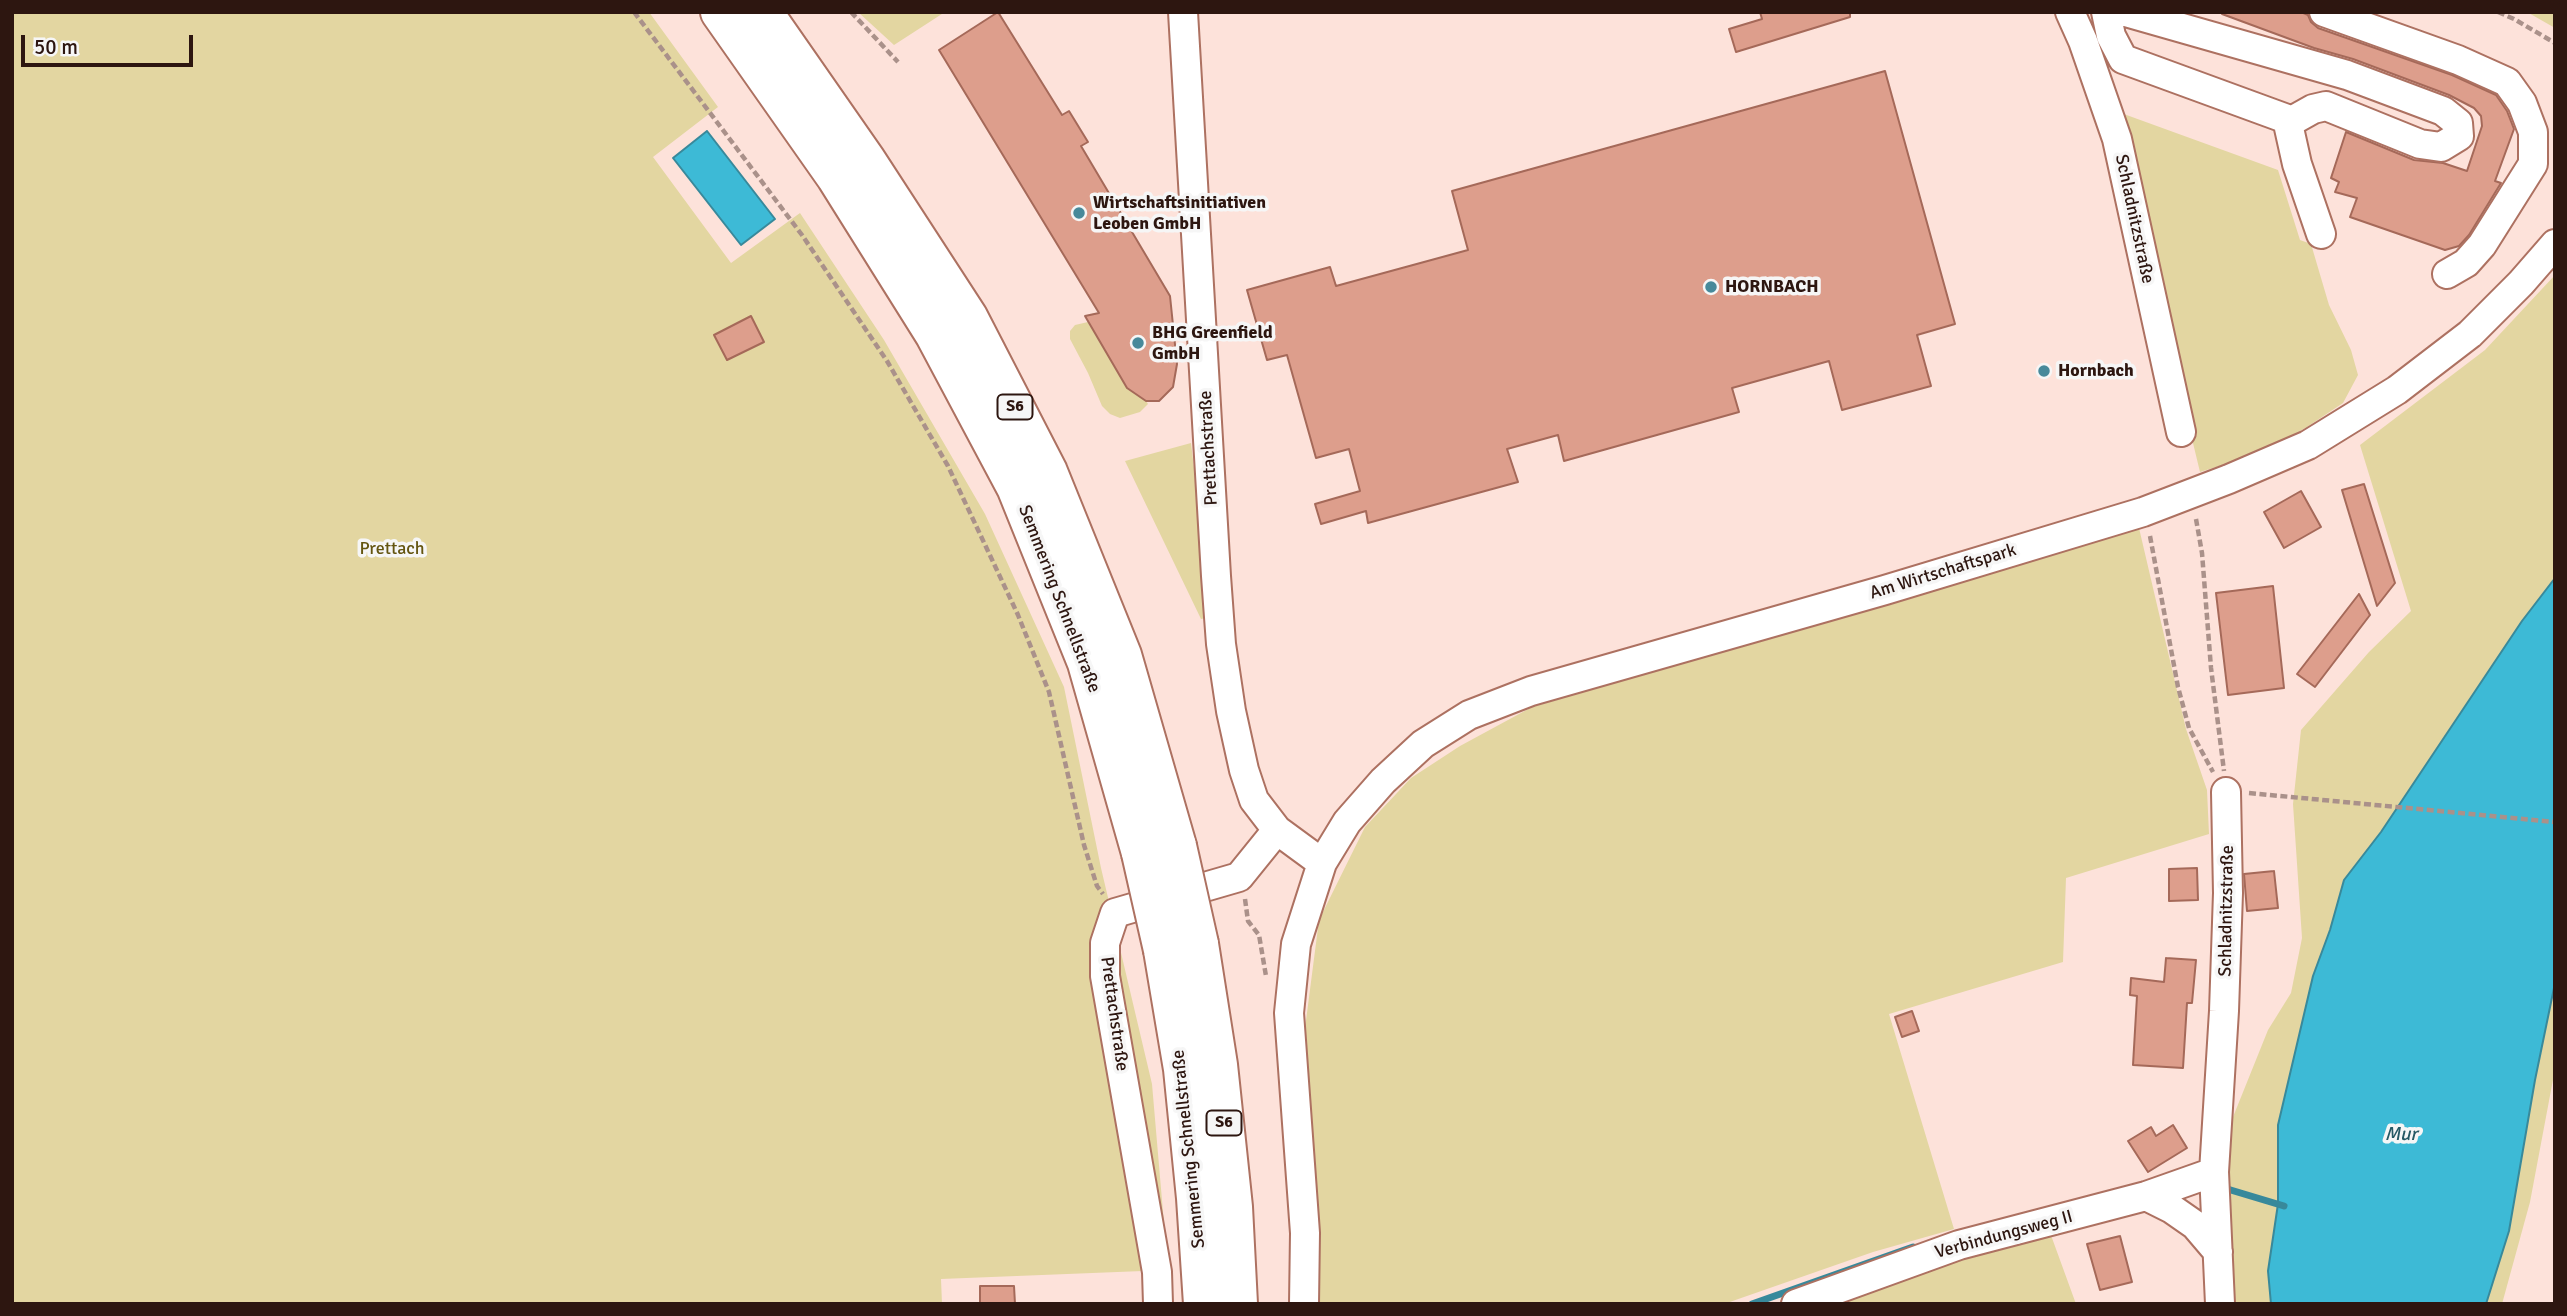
<!DOCTYPE html>
<html>
<head>
<meta charset="utf-8">
<style>
  body { margin:0 }
  #map { position:relative; width:2567px; height:1316px; overflow:hidden; background:#fde2da; font-family:Signika,sans-serif }
  canvas { display:block }
  .frame { position:absolute; inset:0; border:14px solid #2d1610; pointer-events:none }
  .scale { position:absolute; left:21px; top:35px; width:172px; height:32px; box-sizing:border-box; border:4px solid #2d1610; border-top:0; padding-left:9px; font-size:21px; line-height:24px; white-space:nowrap; color:#2d1610; -webkit-text-stroke:5px #f6f6f6; paint-order:stroke }
</style>
</head>
<body>
<div id="map">
<canvas width="2567" height="1316"></canvas>
<div class="frame"></div>
<div class="scale">50 m</div>
</div>
<script>
const ctx = document.querySelector('canvas').getContext('2d');
ctx.lineJoin = 'round';
function paint(path, color) { ctx.fillStyle = color; ctx.fill(path, 'evenodd'); }
const shape = rows => new Path2D(rows.map(r => 'M' + r).join(''));
function stroke(path, color, width, dash) { ctx.strokeStyle = color; ctx.lineWidth = width; ctx.lineCap = dash ? 'butt' : 'round'; ctx.setLineDash(dash || []); ctx.stroke(path); }
function label(font, color, halo, rows, align = 'center') {
  ctx.font = font + ' Signika,sans-serif'; ctx.lineWidth = 7; ctx.setLineDash([]); ctx.textBaseline = 'middle'; ctx.strokeStyle = halo; ctx.fillStyle = color; for (const [text, x, y, turn = 0] of rows) {
    ctx.save(); ctx.translate(x, y); ctx.rotate((+turn || 0) * Math.PI / 180); ctx.textAlign = isNaN(turn) ? turn : align; if (halo) ctx.strokeText(text, 0, 0); ctx.fillText(text, 0, 0); ctx.restore();
  }
}
paint(shape([
  [12,12,649,12,718,107,653,157,731,263,800,213,884,340,985,514,1064,687,1101,868,1152,1084,1168,1270,941,1279,942,1304,12,1304],
  [858,12,945,12,894,45],
  [2527,12,2555,12,2555,28],
  [2121,113,2278,170,2300,240,2311,244,2329,305,2351,350,2358,375,2343,403,2307,427,2261,453,2200,472,2178,381],
  [2555,275,2555,578,2522,621,2381,832,2344,880,2330,931,2313,976,2278,1125,2278,1204,2268,1271,2271,1304,2230,1304,2226,1203,2233,1117,2268,1030,2291,993,2302,938,2293,804,2301,730,2369,652,2411,611,2360,445,2485,350],
  [1088,322,1127,388,1146,401,1148,404,1140,412,1120,418,1110,414,1102,406,1088,373,1070,339,1070,331,1075,325],
  [1191,443,1197,493,1202,498,1207,618,1201,619,1125,461],
  [2139,528,2186,729,2207,790,2209,834,2066,878,2063,962,1889,1014,1954,1229,1873,1252,1724,1304,1318,1304,1315,1171,1304,1036,1319,920,1365,827,1411,778,1460,746,1532,707],
  [2555,983,2555,1069,2530,1202,2502,1304,2486,1304,2509,1231,2535,1080],
  [2047,1231,2052,1238,2076,1304,1809,1304]
]), '#e3d6a1');
const water = shape([
  [707,131,775,219,741,245,673,158,707,131],
  [2555,578,2555,983,2535,1080,2509,1231,2486,1304,2271,1304,2268,1271,2278,1204,2278,1125,2313,976,2330,930,2344,880,2381,832,2522,621,2555,578]
]);
paint(water, '#3dbad6');
stroke(water, '#38899b', 2);
stroke(shape([
  [2224,1188,2284,1206],
  [1752,1304,1913,1247]
]), '#38899b', 7);
const building = shape([
  [998,12,1062,115,1069,111,1088,142,1081,146,1170,296,1177,364,1173,387,1159,401,1146,401,1127,388,1085,316,1099,313,939,50,998,12],
  [1760,12,1850,12,1850,17,1736,52,1729,29,1762,19,1760,12],
  [2222,12,2301,12,2308,15,2311,22,2318,28,2452,75,2496,95,2507,111,2514,129,2495,181,2501,183,2469,235,2459,246,2445,250,2350,217,2357,198,2335,192,2339,182,2331,178,2346,132,2414,160,2443,163,2467,171,2482,126,2481,116,2474,108,2449,95,2353,59,2314,48,2222,14,2222,12],
  [1885,71,1955,324,1917,335,1931,386,1842,410,1829,361,1732,388,1739,412,1564,461,1558,435,1507,449,1518,482,1368,523,1366,511,1321,524,1315,504,1360,491,1349,449,1316,458,1287,355,1267,360,1247,290,1330,267,1336,286,1468,250,1452,191,1885,71],
  [751,316,764,342,727,360,714,335,751,316],
  [2364,484,2395,583,2377,606,2342,490,2364,484],
  [2301,491,2321,527,2284,548,2264,512,2301,491],
  [2273,586,2284,688,2228,695,2216,593,2273,586],
  [2359,594,2370,615,2315,687,2297,674,2359,594],
  [2197,868,2198,900,2169,901,2169,869,2197,868],
  [2274,871,2278,908,2247,911,2244,874,2274,871],
  [2166,958,2196,960,2192,1003,2187,1003,2183,1068,2133,1065,2137,996,2130,995,2131,978,2164,982,2166,958],
  [1912,1011,1919,1031,1902,1037,1895,1017,1912,1011],
  [2173,1125,2187,1148,2148,1172,2128,1141,2151,1127,2156,1136,2173,1125],
  [2120,1236,2132,1282,2100,1290,2087,1244,2120,1236],
  [980,1286,1014,1286,1015,1304,980,1304,980,1286]
]);
paint(building, '#dd9e8c');
stroke(building, '#a56959', 2);
const minor = shape([
  [1183,12,1216,576,1221,644,1231,711,1244,770,1254,800,1277,830,1322,863],
  [2070,12,2083,41,2117,139,2181,432],
  [2106,12,2111,36,2123,59,2287,119,2297,164,2321,234],
  [2126,12,2347,75,2443,111,2458,123,2459,136,2441,147,2420,144,2326,106,2313,109,2288,123],
  [2324,12,2458,60,2507,82,2522,103,2533,132,2533,164,2482,245,2466,263,2447,274],
  [2146,1196,2172,1209,2195,1225,2218,1252],
  [1158,1304,1157,1272,1105,976,1105,943,1115,913,1239,877,1277,830],
  [1304,1304,1305,1233,1289,1013,1296,944,1322,863,1347,822,1383,781,1423,744,1469,715,1531,691,1885,590,2143,512,2229,479,2308,445,2397,390,2470,334,2521,283,2555,244],
  [1796,1304,1959,1245,2146,1196,2214,1172],
  [2220,1304,2214,1172,2224,1011,2228,893,2226,792]
]);
const highway = shape([
  [720,12,836,177,935,335,1016,487,1087,663,1141,853],
  [763,12,866,160,968,317,1048,472,1122,655,1177,846],
  [1199,944,1218,1065,1233,1207,1238,1304],
  [1163,950,1183,1069,1196,1198,1203,1304]
]);
stroke(minor, '#ad7161', 32);
stroke(highway, '#ad7161', 42);
stroke(shape([
  [634,12,802,235,887,361,948,466,1018,615,1049,692,1084,845,1097,886,1103,894],
  [851,12,898,62],
  [2498,12,2514,19,2555,43],
  [2196,519,2202,553,2211,668,2224,771],
  [2150,536,2178,687,2189,728,2213,772],
  [2249,793,2555,822],
  [1245,899,1248,921,1259,935,1266,976]
]), '#aa918a', 4.5, [7, 3.5]);
stroke(minor, '#fff', 28);
stroke(highway, '#fff', 38);
const highwayBridge = shape([
  [1177,846,1199,944],
  [1141,853,1163,950]
]);
stroke(highwayBridge, '#ad7161', 42, []);
stroke(highwayBridge, '#fff', 38);
for (const [x, y, r, color] of [
  [1079,213,7,"#47899a"],
  [1711,287,7,"#47899a"],
  [1138,343,7,"#47899a"],
  [2044,371,7,"#47899a"]
]) { const dot = new Path2D(); dot.arc(x, y, r, 0, 2 * Math.PI); ctx.fillStyle = color; ctx.fill(dot); stroke(dot, '#f6f6f6', 2.5); }
for (const [x, y, w] of [
  [1015,407,35],
  [1224,1123,35]
]) { const box = new Path2D(); box.roundRect(x - w / 2, y - 12.5, w, 25, 5); ctx.fillStyle = '#f6f6f6'; ctx.fill(box); stroke(box, '#2d1610', 2); }
label('bold 16px', '#2d1610', null, [
  ["S6",1015,407],
  ["S6",1224,1123]
]);
label('bold 18px', '#2d1610', '#f6f6f6', [
  ["Wirtschaftsinitiativen",1093,203],
  ["Leoben GmbH",1093,224],
  ["HORNBACH",1725,287],
  ["BHG Greenfield",1152,333],
  ["GmbH",1152,354],
  ["Hornbach",2058,371]
], 'left');
label('18px', '#2d1610', '#f6f6f6', [
  ["Schladnitzstraße",2134,219,78],
  ["Prettachstraße",1209,448,-93],
  ["Am Wirtschaftspark",1943,572,-17],
  ["Semmering Schnellstraße",1059,599,69],
  ["Schladnitzstraße",2227,911,-89],
  ["Prettachstraße",1114,1014,82],
  ["Semmering Schnellstraße",1189,1149,-96],
  ["Verbindungsweg II",2004,1235,-15]
]);
label('18px', '#645510', '#f6f6f6', [
  ["Prettach",392,549]
]);
label('italic 19px', '#255864', '#f6f6f6', [
  ["Mur",2401,1135]
]);
</script>
</body>
</html>
